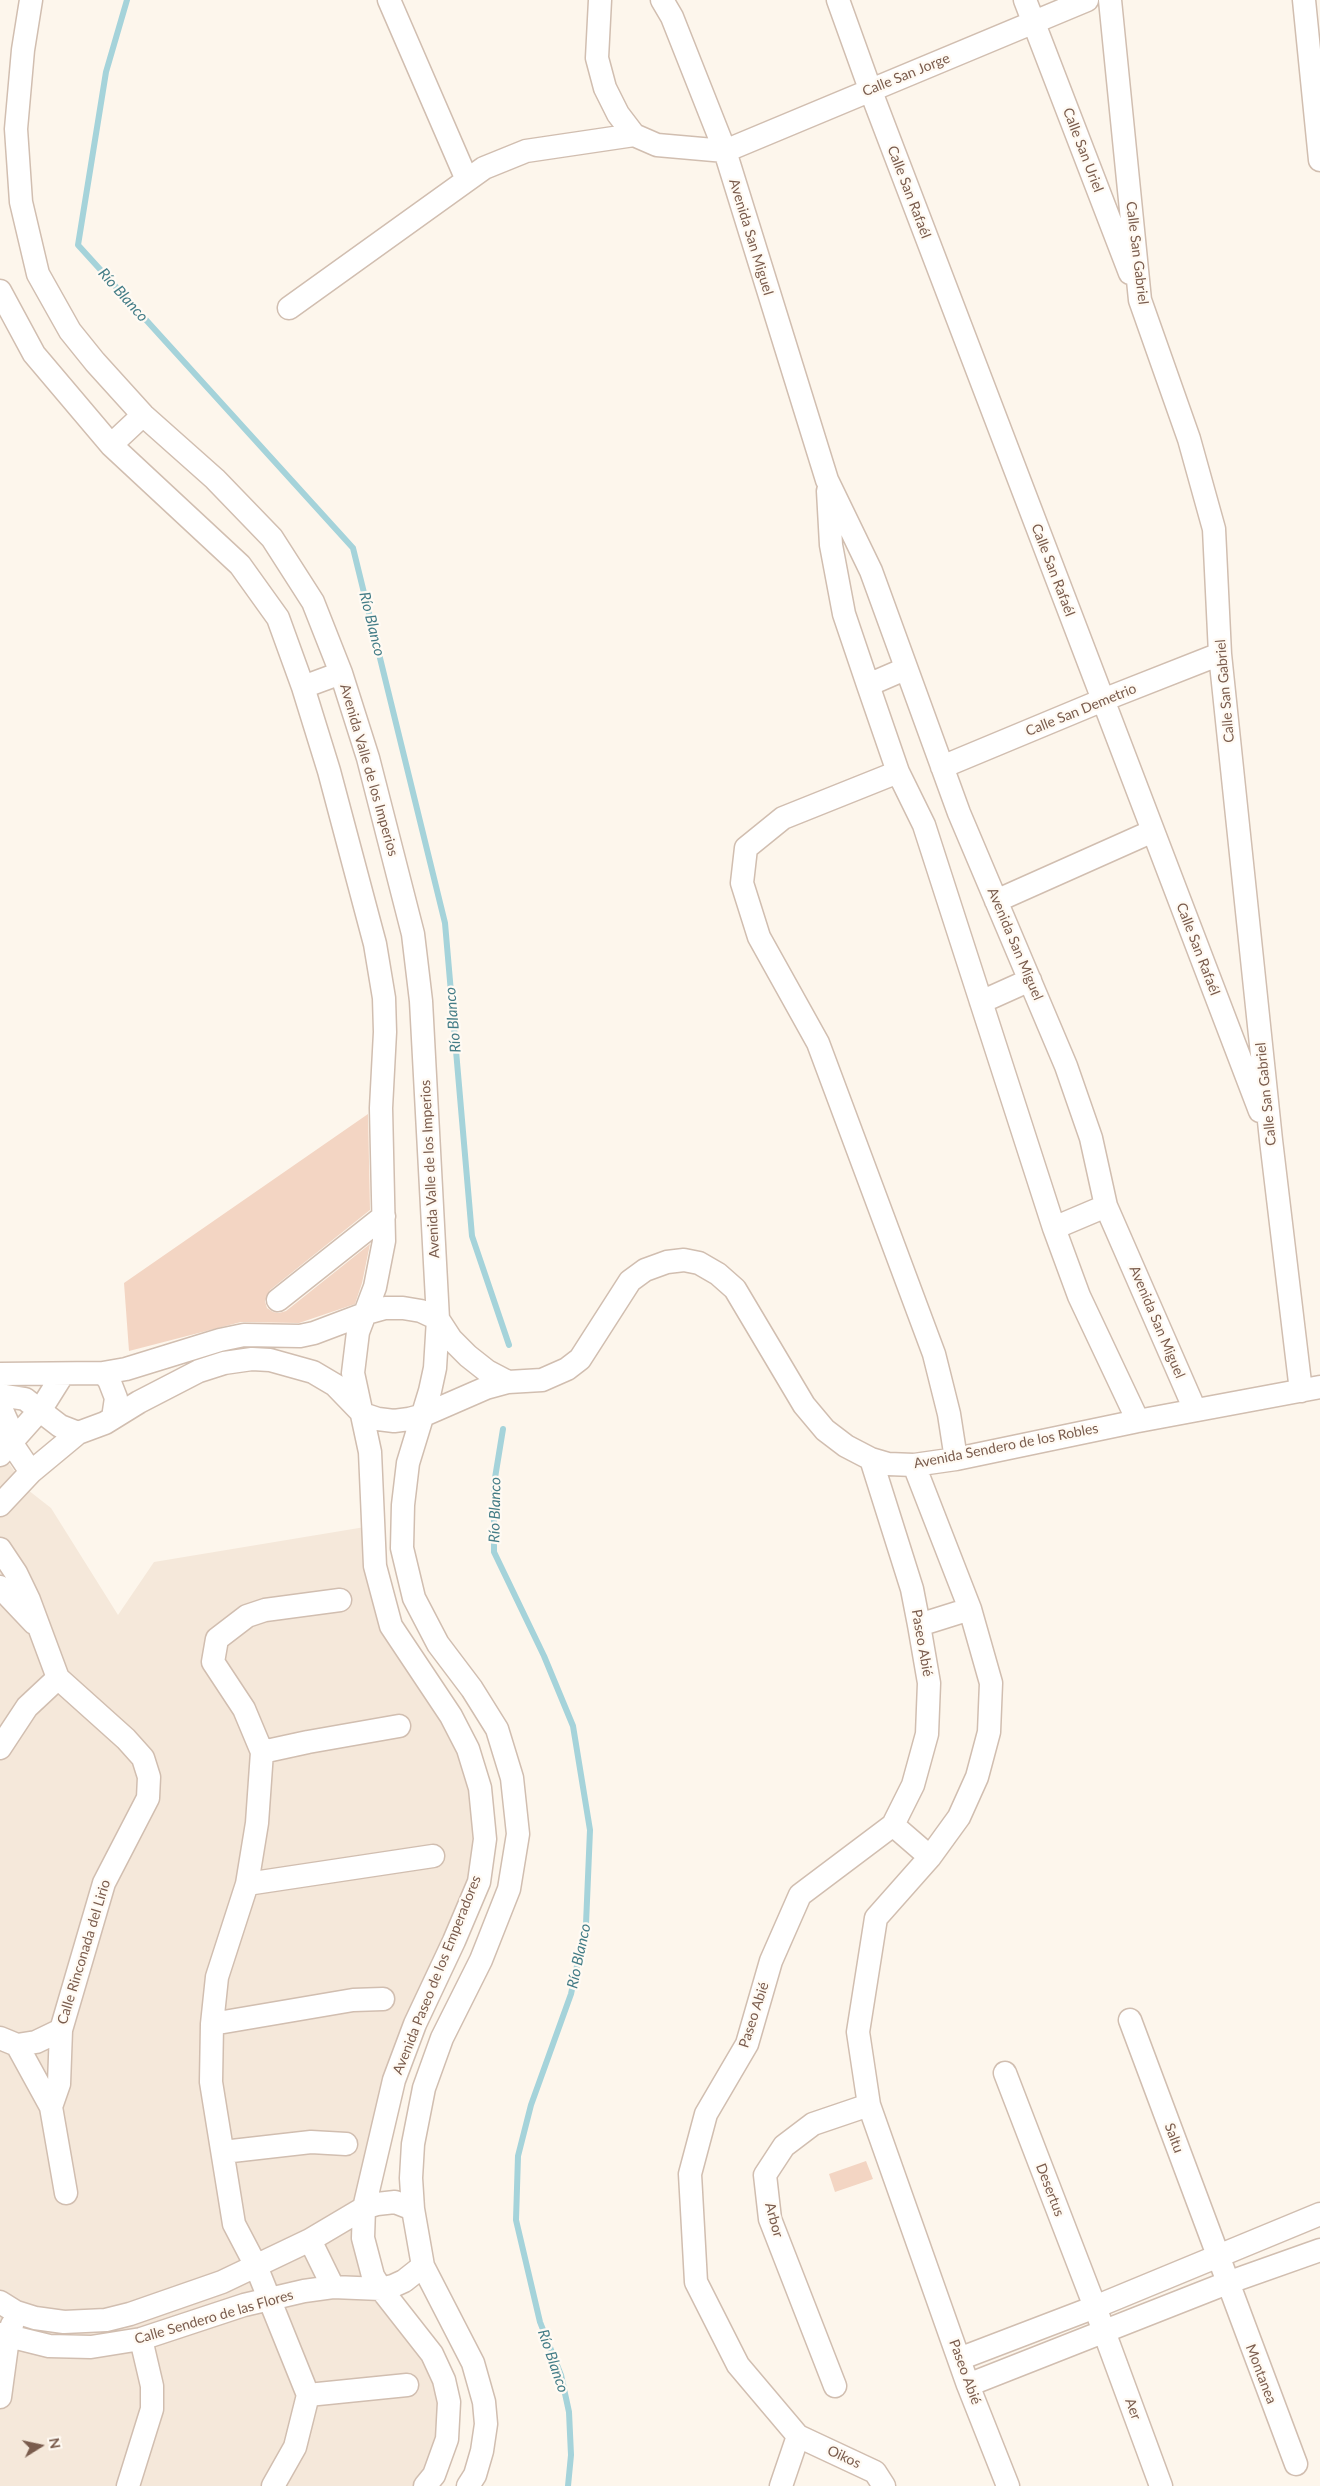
<!DOCTYPE html>
<html>
<head>
<meta charset="utf-8">
<style>
  body { margin:0 }
  #map { position:relative; width:1320px; height:2486px; overflow:hidden; background:#fdf6ec; font-family:Lato,sans-serif }
  canvas { display:block }
  .north { position:absolute; left:15px; top:2421px; width:50px; height:50px; -webkit-text-stroke:4px #fffaf3; paint-order:stroke; rotate:80deg; font-size:14px; font-weight:700; line-height:20px; text-align:center; color:#7a5c4d }
  .north::after { content:''; display:block; margin:auto; width:18px; height:22px; background:#7a5c4d; clip-path:polygon(50% 0,100% 100%,50% 72%,0 100%) }
</style>
</head>
<body>
<div id="map">
<canvas width="1320" height="2486"></canvas>
<div class="north">N</div>
</div>
<script>
const ctx = document.querySelector('canvas').getContext('2d');
ctx.lineJoin = 'round';
function paint(path, color) { ctx.fillStyle = color; ctx.fill(path, 'evenodd'); }
const shape = rows => new Path2D(rows.map(r => 'M' + r).join(''));
function stroke(path, color, width, dash) { ctx.strokeStyle = color; ctx.lineWidth = width; ctx.lineCap = dash ? 'butt' : 'round'; ctx.setLineDash(dash || []); ctx.stroke(path); }
function label(font, color, halo, rows, align = 'center') {
  ctx.font = font + ' Lato,sans-serif'; ctx.lineWidth = 4.5; ctx.setLineDash([]); ctx.textBaseline = 'middle'; ctx.strokeStyle = halo; ctx.fillStyle = color; for (const [text, x, y, turn = 0] of rows) {
    ctx.save(); ctx.translate(x, y); ctx.rotate((+turn || 0) * Math.PI / 180); ctx.textAlign = isNaN(turn) ? turn : align; if (halo) ctx.strokeText(text, 0, 0); ctx.fillText(text, 0, 0); ctx.restore();
  }
}
paint(shape([
  [0,1427,5,1458,28,1490,51,1508,118,1615,154,1562,365,1527,421,1680,476,1786,475,1881,392,2079,357,2245,438,2383,446,2424,422,2486,0,2486]
]), '#f5e8da');
stroke(shape([
  [127,0,106,72,78,245,353,548,445,923,472,1236,509,1345],
  [503,1429,494,1484,494,1552,544,1656,573,1726,590,1830,586,1924,571,1994,531,2105,518,2156,516,2220,540,2322,561,2375,569,2412,571,2455,568,2486]
]), '#a5d3da', 6);
paint(shape([
  [368,1114,370,1210,270,1290,265,1301,267,1308,273,1312,279,1313,286,1311,370,1244,362,1283,355,1304,299,1323,241,1322,129,1351,124,1283],
  [866,2161,873,2179,835,2192,829,2174]
]), '#f3d5c3');
const minor = shape([
  [31,0,23,50,16,129,21,202,38,274,70,331,95,362,143,415,215,479,272,538,313,602,341,673,368,758,413,934,421,1001,438,1319,435,1368,430,1391,408,1463,403,1505,402,1548,414,1598,438,1644,472,1689,497,1729,512,1778,518,1834,509,1889,481,1960,442,2038,424,2088,413,2144,411,2178,413,2209,423,2266,473,2363,484,2402,486,2424,482,2451,475,2475,468,2486],
  [389,0,467,180],
  [600,0,597,58,605,88,618,114,634,135,657,145,725,151,1087,0],
  [662,0,672,17,725,151,827,480,871,571,959,813,1066,1066,1091,1138,1106,1206,1195,1410],
  [838,0,870,89,1260,1111],
  [1025,0,1130,273],
  [1110,0,1140,300,1189,439,1214,529,1220,654,1271,1140,1301,1391],
  [1304,0,1320,160],
  [0,291,34,354,111,445,240,565,278,618,303,687,329,771,375,944,384,998,385,1032,381,1108,384,1241,375,1287,358,1332,353,1373,370,1452,375,1566,391,1626,451,1716,468,1749,480,1788,485,1839,479,1882,454,1941,415,2024,394,2080,364,2208,363,2238,373,2276,381,2289,432,2354,444,2380,449,2402,447,2439,434,2475,425,2486],
  [289,308,484,168,526,151,634,135],
  [111,445,143,415],
  [828,491,831,545,844,614,868,685,898,772,924,825,1054,1228,1079,1296,1138,1421],
  [868,685,905,669],
  [303,687,341,673],
  [942,767,1103,700,1220,654],
  [898,772,783,818,746,848,742,883,759,937,818,1043,934,1354,949,1414,956,1459],
  [996,901,1153,831],
  [981,1002,1030,980],
  [1054,1228,1106,1206],
  [278,1300,384,1216],
  [103,1373,109,1380,116,1398,113,1418],
  [0,1374,103,1373,126,1369,220,1340,244,1335,300,1336,314,1333,367,1313,385,1308,403,1308,421,1311,438,1319,451,1339,468,1356,487,1371,508,1382],
  [0,1395,25,1399,60,1426,78,1433,105,1423,139,1402,199,1371,224,1363,252,1359,270,1360,313,1372,335,1385,363,1414,378,1419,394,1421,409,1419,424,1415,486,1388,508,1382,542,1380,567,1369,580,1359,630,1281,645,1270,667,1262,684,1260,699,1263,718,1274,735,1289,804,1405,825,1430,846,1446,871,1459,888,1464,914,1465,956,1459,1138,1421,1320,1387],
  [0,1406,9,1426,10,1441,31,1472],
  [0,1455,41,1409,63,1374],
  [914,1465,970,1609,991,1683,989,1732,977,1777,959,1817,930,1857,876,1918,858,2032,869,2105,968,2385,1008,2486],
  [0,1505,31,1472,78,1433],
  [0,1549,16,1573,29,1600,58,1678,126,1739,143,1758,149,1777,148,1798,104,1883,61,2030,59,2084,51,2107,66,2193],
  [0,1587,34,1623],
  [919,1625,970,1609],
  [0,1748,27,1707,58,1678],
  [262,1752,308,1742,399,1726],
  [893,1825,930,1857],
  [247,1884,433,1856],
  [1130,2020,1296,2464],
  [212,2024,353,2000,383,1999],
  [0,2038,17,2045,36,2042,61,2030],
  [17,2045,51,2107],
  [1005,2073,1095,2307,1161,2486],
  [223,2152,311,2142,346,2144],
  [310,2240,333,2287],
  [0,2302,16,2312,35,2318,64,2322,106,2320,130,2314,222,2282,310,2240,364,2208,377,2204,395,2202,413,2209],
  [0,2334,49,2346,91,2347,141,2339,244,2305,304,2291,333,2287,381,2289,393,2286,404,2281,423,2266],
  [959,2359,1095,2307,1320,2214],
  [968,2385,1227,2283,1320,2250],
  [835,2386,770,2219,765,2175,784,2146,813,2124,869,2105],
  [308,2395,407,2385],
  [0,2397,8,2338,12,2325],
  [798,2436,875,2472,884,2486],
  [128,2486,152,2409,152,2386,141,2339],
  [273,2486,295,2447,308,2395,256,2266,234,2224,211,2082,212,2024,217,1977,247,1884,257,1823,262,1752,244,1709,213,1662,217,1639,247,1616,265,1610,340,1600],
  [781,2486,798,2436,738,2365,696,2282,690,2174,706,2114,747,2044,771,1961,800,1895,893,1825,913,1785,927,1734,929,1683,919,1625,912,1589,871,1459]
]);
stroke(minor, '#d1beb0', 25);
stroke(minor, '#fff', 22);
label('14px', '#7a5c4d', '#fffaf3', [
  ["Calle San Jorge",906,75,-22],
  ["Calle San Uriel",1083,150,69],
  ["Calle San Rafaél",909,192,69],
  ["Avenida San Miguel",751,237,73],
  ["Calle San Gabriel",1137,253,83],
  ["Calle San Rafaél",1053,570,69],
  ["Calle San Gabriel",1225,691,-95],
  ["Calle San Demetrio",1081,710,-22],
  ["Avenida Valle de los Imperios",369,770,74],
  ["Avenida San Miguel",1015,944,67],
  ["Calle San Rafaél",1198,949,69],
  ["Calle San Gabriel",1266,1094,-96],
  ["Avenida Valle de los Imperios",430,1169,-93],
  ["Avenida San Miguel",1157,1322,67],
  ["Avenida Sendero de los Robles",1006,1446,-11],
  ["Paseo Abié",922,1643,80],
  ["Calle Rinconada del Lirio",84,1952,-73],
  ["Avenida Paseo de los Emperadores",437,1975,-68],
  ["Paseo Abié",754,2015,-72],
  ["Saltu",1174,2138,70],
  ["Desertus",1050,2190,69],
  ["Arbor",774,2220,75],
  ["Calle Sendero de las Flores",214,2317,-16],
  ["Paseo Abié",965,2372,70],
  ["Montanea",1261,2374,69],
  ["Aer",1133,2409,70],
  ["Oikos",844,2457,25]
]);
label('italic 15px', '#437c86', '#fffaf3', [
  ["Río Blanco",123,295,48],
  ["Río Blanco",372,624,76],
  ["Río Blanco",453,1020,-95],
  ["Río Blanco",495,1510,-89],
  ["Río Blanco",579,1956,-78],
  ["Río Blanco",553,2361,71]
]);
</script>
</body>
</html>
